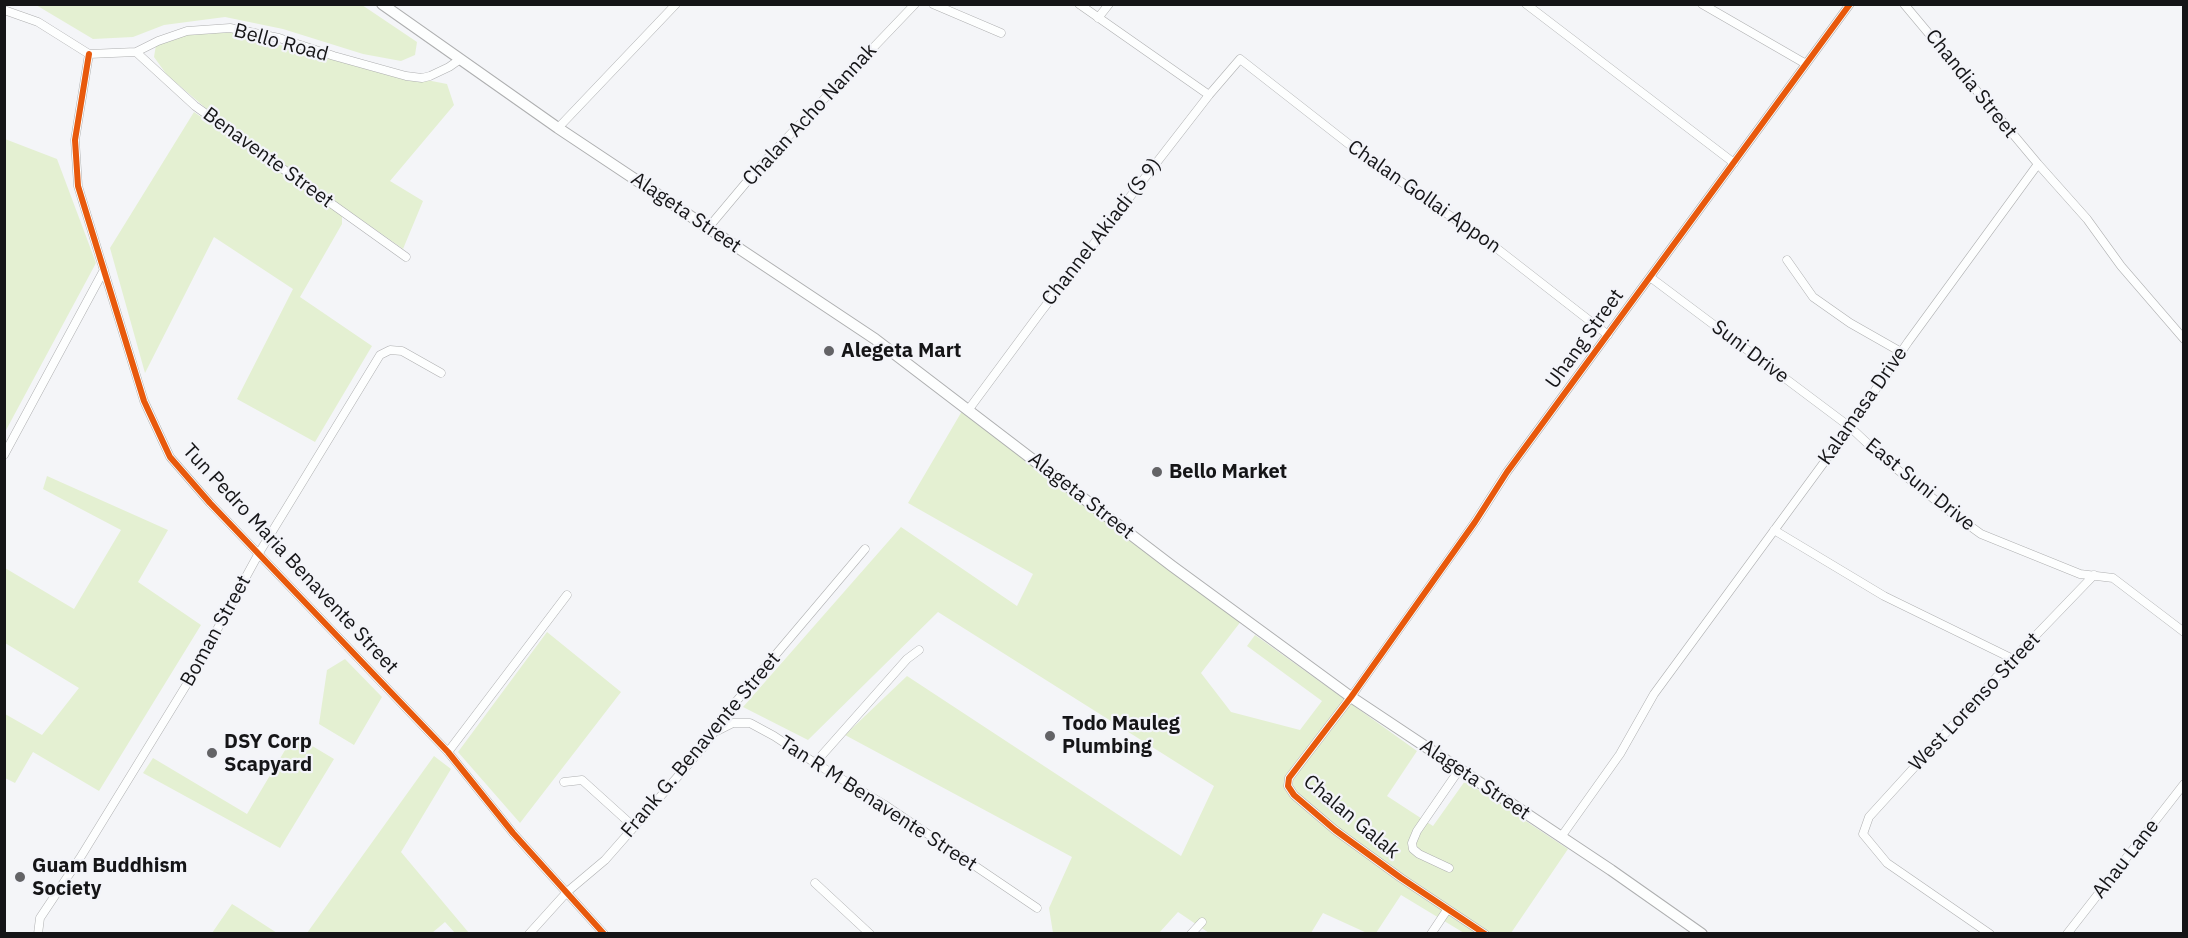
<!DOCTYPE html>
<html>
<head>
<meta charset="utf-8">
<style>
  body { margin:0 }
  #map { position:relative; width:2188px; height:938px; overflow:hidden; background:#f4f5f8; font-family:"IBM Plex Sans",sans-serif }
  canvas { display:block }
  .frame { position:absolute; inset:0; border:6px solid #151517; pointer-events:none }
</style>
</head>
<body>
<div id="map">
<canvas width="2188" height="938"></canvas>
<div class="frame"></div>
</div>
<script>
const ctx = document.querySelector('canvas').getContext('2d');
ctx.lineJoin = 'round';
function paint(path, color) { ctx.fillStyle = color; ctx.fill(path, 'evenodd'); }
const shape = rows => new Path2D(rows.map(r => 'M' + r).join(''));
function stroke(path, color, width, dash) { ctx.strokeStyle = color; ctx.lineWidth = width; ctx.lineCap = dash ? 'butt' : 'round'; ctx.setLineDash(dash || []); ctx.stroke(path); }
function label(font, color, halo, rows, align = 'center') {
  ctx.font = font + ' "IBM Plex Sans",sans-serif'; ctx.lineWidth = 4.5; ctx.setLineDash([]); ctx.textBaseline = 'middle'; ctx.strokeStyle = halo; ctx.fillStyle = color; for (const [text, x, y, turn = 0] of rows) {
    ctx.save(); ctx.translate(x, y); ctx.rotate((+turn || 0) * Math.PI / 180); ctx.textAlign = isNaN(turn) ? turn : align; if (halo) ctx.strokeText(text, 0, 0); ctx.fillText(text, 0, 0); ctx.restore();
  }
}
paint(shape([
  [36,5,362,5,417,42,415,55,401,61,363,54,283,29,225,17,164,25,133,37,93,39],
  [230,28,260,41,334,56,406,76,447,84,454,105,390,181,423,201,403,249,222,122,167,75,154,57,156,45,176,35],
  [194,112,342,215,342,224,300,297,372,346,315,442,237,399,293,289,214,237,145,373,110,248],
  [5,139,57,159,96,263,5,432],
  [965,406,1242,620,1201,673,1231,712,1300,730,1322,701,1247,646,1255,635,1417,751,1387,796,1433,826,1465,781,1568,849,1511,933,1464,933,1401,895,1376,933,1367,933,1323,913,1311,933,1209,933,1178,912,1159,933,1053,933,1049,908,1072,857,845,735,907,676,1181,856,1214,786,938,612,808,740,743,707,901,527,1017,606,1033,574,908,503],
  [47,476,168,530,138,582,201,625,99,791,33,752,15,783,5,778,5,714,42,735,79,688,5,643,5,568,74,609,121,530,43,489],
  [547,632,621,692,520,823,458,752],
  [345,659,382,697,354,745,319,724,327,670],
  [294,735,334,759,280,848,143,773,153,758,247,814],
  [434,756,451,769,401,852,469,933,455,933,445,922,432,933,307,933],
  [232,904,237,907,277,933,212,933]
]), '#e4f0d2');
const street = shape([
  [933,4,1001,33],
  [1079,4,1209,95],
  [1526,4,1734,163],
  [1702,4,1806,64],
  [1904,4,2038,164,2087,219,2121,266,2184,339],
  [4,10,38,22,89,54,136,52,158,41,187,31,230,28,279,38,334,56,406,76,422,78,430,76,449,67,459,60],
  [1098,18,1109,4],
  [136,52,195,106,406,257],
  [89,54,75,140,78,186,144,401,170,457,210,503,448,752,513,833,604,934],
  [558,128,676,4],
  [708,228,760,166,915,4],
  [1787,260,1813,297,1850,323,1901,352],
  [1650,277,1850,427,1883,458,1945,508,1981,534,2080,574,2113,578,2184,632],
  [969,409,1040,313,1209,95,1240,59,1364,156,1495,247,1608,335],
  [4,455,104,270],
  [1774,530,1884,596,2013,659],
  [717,731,733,723,750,723,774,736,815,763,885,805,1037,908],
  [448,752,567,595],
  [815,763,907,659,919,650],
  [564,782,582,780,634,827],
  [1561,837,1620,754,1654,694,1850,427,1908,342,2038,164],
  [1449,868,1419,854,1413,849,1412,843,1417,831,1459,770],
  [815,883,870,934],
  [38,934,40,918,80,858,190,679,259,553,380,355,390,350,402,351,441,373],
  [529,934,567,892,605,860,634,827,705,745,734,704,865,549],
  [1191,934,1202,922],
  [1431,934,1447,910],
  [1485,934,1401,878,1335,830,1294,795,1288,786,1289,778,1351,697,1475,522,1507,472,1850,4],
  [1990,934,1887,863,1863,834,1869,817,2013,659,2094,575],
  [2067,934,2184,784]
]);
const secondary = shape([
  [382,4,558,128,875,339,1172,566,1351,697,1611,870,1702,934]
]);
stroke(street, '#aeafb0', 9);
stroke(secondary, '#aeafb0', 12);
stroke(street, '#fdfefe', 8);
stroke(secondary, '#fdfefe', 10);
stroke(shape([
  [89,54,75,140,78,186,144,401,170,457,210,503,448,752,513,833,604,934],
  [1485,934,1401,878,1335,830,1294,795,1288,786,1289,778,1351,697,1475,522,1507,472,1850,4]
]), '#e8590c', 6);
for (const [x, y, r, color] of [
  [829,351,6,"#636366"],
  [1157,472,6,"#636366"],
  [1050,736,6,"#636366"],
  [212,753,6,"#636366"],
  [20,877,6,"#636366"]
]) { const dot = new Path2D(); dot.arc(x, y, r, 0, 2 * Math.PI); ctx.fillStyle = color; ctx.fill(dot); stroke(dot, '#f3f4f9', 2); }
label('20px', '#151517', '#f3f4f9', [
  ["Bello Road",281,43,15],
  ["Chandia Street",1971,84,51],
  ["Chalan Acho Nannak",810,115,-47],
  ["Benavente Street",268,158,36],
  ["Chalan Gollai Appon",1424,197,35],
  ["Alageta Street",686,213,34],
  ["Channel Akiadi (S 9)",1102,232,-52],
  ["Uhang Street",1585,339,-54],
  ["Suni Drive",1750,352,37],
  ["Kalamasa Drive",1863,406,-55],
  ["East Suni Drive",1920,485,39],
  ["Alageta Street",1081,496,38],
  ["Tun Pedro Maria Benavente Street",290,559,47],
  ["Boman Street",216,631,-61],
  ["West Lorenso Street",1975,702,-47],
  ["Frank G. Benavente Street",701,745,-50],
  ["Alageta Street",1475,780,34],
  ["Tan R M Benavente Street",878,804,33],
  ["Chalan Galak",1351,817,40],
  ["Ahau Lane",2126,859,-52]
]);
label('bold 20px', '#151517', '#f3f4f9', [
  ["Alegeta Mart",841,351],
  ["Bello Market",1169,472],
  ["Todo Mauleg",1062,724],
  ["Plumbing",1062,747],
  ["DSY Corp",224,742],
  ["Scapyard",224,765],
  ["Guam Buddhism",32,866],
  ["Society",32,889]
], 'left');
</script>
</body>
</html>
